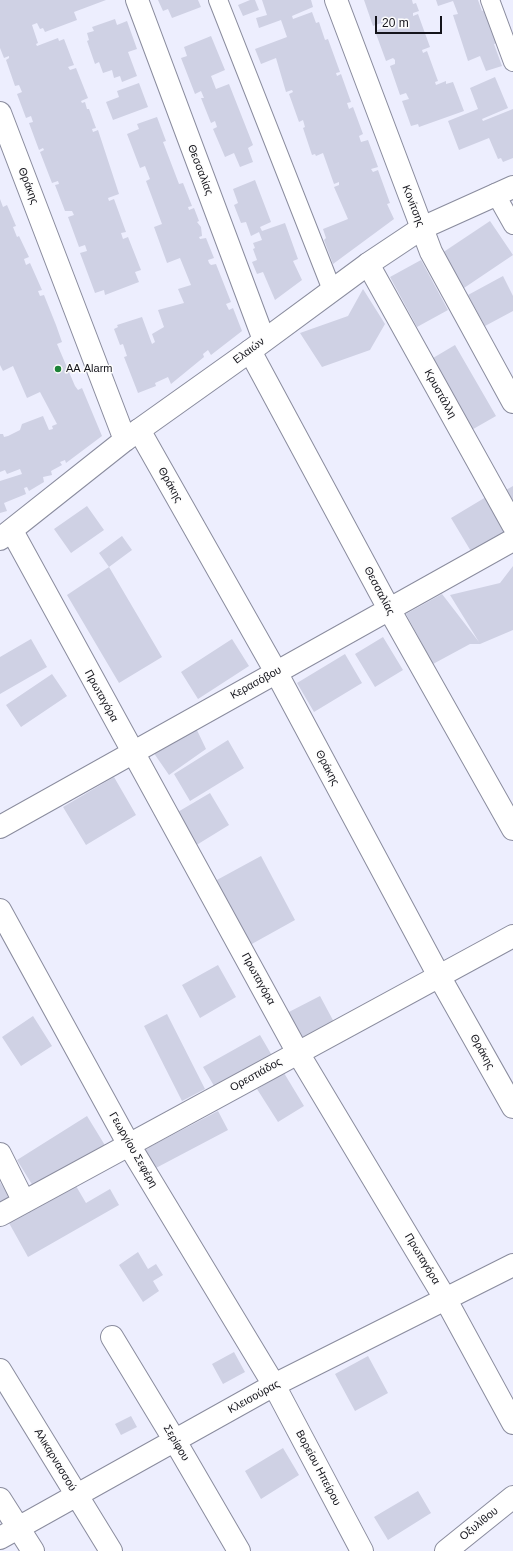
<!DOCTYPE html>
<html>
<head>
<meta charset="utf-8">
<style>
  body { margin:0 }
  #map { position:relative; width:513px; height:1551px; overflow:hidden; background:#edeefe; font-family:Helvetica,sans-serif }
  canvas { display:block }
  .scale { position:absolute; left:375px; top:16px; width:67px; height:18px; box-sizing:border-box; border:2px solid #14141b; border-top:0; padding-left:5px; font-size:12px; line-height:14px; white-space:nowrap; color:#14141b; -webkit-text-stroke:3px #fdfdfd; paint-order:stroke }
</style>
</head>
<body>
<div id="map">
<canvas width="513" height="1551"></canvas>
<div class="scale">20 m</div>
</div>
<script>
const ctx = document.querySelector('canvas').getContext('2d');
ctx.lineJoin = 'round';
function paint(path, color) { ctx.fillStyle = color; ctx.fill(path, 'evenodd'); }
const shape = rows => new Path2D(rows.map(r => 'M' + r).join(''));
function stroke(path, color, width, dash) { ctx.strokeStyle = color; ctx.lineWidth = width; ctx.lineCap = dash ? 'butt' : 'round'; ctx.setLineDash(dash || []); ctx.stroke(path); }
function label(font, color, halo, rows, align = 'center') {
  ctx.font = font + ' Helvetica,sans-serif'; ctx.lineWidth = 3; ctx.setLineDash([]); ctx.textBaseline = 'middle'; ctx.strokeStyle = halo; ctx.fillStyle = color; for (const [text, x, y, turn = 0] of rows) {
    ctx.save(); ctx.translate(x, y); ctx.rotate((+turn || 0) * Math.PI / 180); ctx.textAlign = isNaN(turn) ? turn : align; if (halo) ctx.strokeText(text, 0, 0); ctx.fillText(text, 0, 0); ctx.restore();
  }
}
paint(shape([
  [0,0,106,0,74,12,77,20,45,32,43,28,40,29,37,23,32,25,38,43,36,44,37,46,58,38,59,41,64,39,74,65,68,67,70,70,76,68,88,98,81,101,82,103,85,102,87,109,89,109,96,128,92,129,93,132,98,130,119,194,108,198,109,201,114,199,126,232,121,233,123,239,128,237,141,270,135,272,139,282,105,295,104,290,95,293,80,253,87,251,85,245,79,247,68,217,74,215,72,211,65,211,55,185,59,184,58,181,52,183,40,152,44,150,43,148,39,150,29,123,33,122,31,116,26,118,17,94,22,92,19,85,15,86,6,60,9,58,9,56,4,58,0,48],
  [158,0,198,0,201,7,172,18,168,9,163,11],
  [250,0,255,0,259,10,243,16,238,5],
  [262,0,311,0,313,7,292,16,293,19,312,12,316,23,319,22,325,40,328,39,340,72,336,73,337,76,341,74,351,102,347,103,349,109,353,107,363,134,359,136,361,142,368,140,378,167,371,169,373,172,378,170,390,203,387,204,394,219,333,264,324,240,326,238,323,229,348,219,334,187,339,185,339,182,334,184,323,153,316,156,315,154,312,155,303,128,305,127,303,120,299,122,289,94,293,92,292,90,286,92,276,58,261,64,255,49,287,37,281,20,259,28,256,18,267,15],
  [364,0,412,0,413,4,416,3,419,11,413,13,413,16,418,14,430,47,422,50,423,53,427,51,438,81,435,82,436,85,446,81,446,84,453,82,464,111,419,127,418,124,411,126,402,101,409,99,406,93,400,95,390,66,395,64,395,60,393,58,386,61,375,31,383,28,381,23,373,26],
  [436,0,478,0,482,11,488,9,500,42,494,44,502,66,486,71,480,56,468,61,453,15,458,14,453,1,438,6],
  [115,19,117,25,127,21,137,49,128,52,137,76,122,82,120,76,114,78,112,70,103,73,99,62,95,64,87,41,89,40,87,33,94,31,92,27],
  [211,36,225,70,211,76,216,89,229,84,253,145,248,148,253,162,240,167,234,153,225,157,213,129,217,127,215,121,211,123,201,98,204,98,201,91,195,94,181,58,187,56,184,47],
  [495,77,508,108,482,119,483,121,513,109,513,158,503,162,501,158,498,159,489,138,459,150,448,121,478,109,470,88],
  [139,83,148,107,113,120,106,102,119,97,117,91],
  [157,117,166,141,163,142,179,184,183,183,192,206,188,207,189,210,194,208,199,221,197,222,201,227,202,236,199,237,200,239,206,238,214,258,208,260,209,263,211,265,216,264,231,302,226,304,229,310,233,308,242,331,211,355,208,350,203,354,204,357,171,384,168,377,155,383,156,386,138,393,124,357,127,356,123,344,120,345,114,329,118,327,117,325,142,317,152,344,155,342,152,334,164,327,158,310,184,303,178,289,191,285,180,258,167,263,154,227,162,224,146,181,150,179,145,166,140,168,127,134,139,129,137,124],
  [255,180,271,222,260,227,262,231,285,223,298,259,293,261,302,280,275,300,263,272,257,274,252,262,257,260,253,249,255,248,253,243,262,240,259,232,251,236,246,222,241,223,234,205,238,203,233,189],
  [0,199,3,207,7,205,16,226,13,227,17,237,19,236,29,257,24,259,26,265,30,263,42,290,38,291,40,296,44,295,56,325,62,342,57,344,75,386,78,390,82,388,102,436,66,463,65,460,60,462,62,465,51,471,52,475,43,477,44,482,29,491,27,487,24,488,26,494,4,503,7,511,0,513,0,481,22,474,20,469,7,474,5,470,0,472,0,434,3,434,4,437,8,436,20,430,22,424,43,416,49,430,53,429,52,426,57,424,40,392,27,398,13,366,3,371,0,365],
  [490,221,513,255,464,288,442,253],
  [421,260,448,310,417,327,390,277],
  [503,276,513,296,513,311,485,326,468,295],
  [363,289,385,324,370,350,322,367,300,333,348,316],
  [455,345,496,416,468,432,428,361],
  [513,486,513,503,506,490],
  [486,497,507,533,472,553,451,518],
  [87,506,104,530,71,553,54,529],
  [122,536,132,550,109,567,99,553],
  [513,566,513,630,480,644,470,644,433,664,406,614,442,594,479,642,450,595,500,583],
  [109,567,162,657,119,683,67,595],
  [383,637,403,670,375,687,355,654],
  [31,639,47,667,0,694,0,657],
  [232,639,249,666,198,699,181,672],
  [345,654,362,683,314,712,297,683],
  [52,674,67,696,21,727,6,705],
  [195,726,206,749,169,775,151,749],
  [228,740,244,768,190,801,174,774],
  [114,777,136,815,86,845,63,807],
  [210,793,229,825,190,849,171,816],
  [261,856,295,920,250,945,215,881],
  [218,965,236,997,200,1018,182,985],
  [320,996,335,1024,302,1041,287,1013],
  [167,1014,205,1089,182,1101,144,1026],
  [33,1016,52,1046,21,1066,2,1037],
  [260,1035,274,1059,217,1091,203,1067],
  [284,1073,304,1106,278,1122,257,1089],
  [218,1111,228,1130,154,1169,144,1150],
  [87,1116,106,1147,36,1191,17,1160],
  [0,1182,10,1198,0,1204],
  [76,1186,86,1203,110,1189,119,1205,28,1257,9,1223],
  [138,1252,148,1269,156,1264,163,1275,153,1281,159,1291,143,1302,119,1265],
  [234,1352,245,1372,223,1384,212,1364],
  [368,1356,388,1393,355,1411,335,1374],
  [131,1416,137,1427,121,1435,115,1424],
  [283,1448,299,1475,261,1499,245,1471],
  [418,1491,431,1513,388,1540,374,1517]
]), '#cfd1e4');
const pedestrian = shape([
  [218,0,332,290],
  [490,0,513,62],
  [495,193,513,225]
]);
const minor = shape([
  [137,0,264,340],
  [336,0,431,252,513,402],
  [0,113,125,440],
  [368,264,513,525],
  [250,351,389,609,513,829],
  [139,430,276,672,439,976,513,1107],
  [12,531,298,1053,446,1300,513,1423],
  [0,827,513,540],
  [0,910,129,1145,274,1385,362,1551],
  [0,1154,24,1202],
  [0,1215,513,936],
  [112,1337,175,1441,239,1551],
  [0,1370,111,1551],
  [0,1499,33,1551],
  [0,1538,274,1385,513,1265],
  [446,1551,513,1497]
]);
const tertiary = shape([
  [0,539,125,440,250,351,368,264,422,228,513,187]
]);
stroke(pedestrian, '#8a8c9e', 20);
stroke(minor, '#8a8c9e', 24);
stroke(tertiary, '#8a8c9e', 24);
stroke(pedestrian, '#fff', 18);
stroke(minor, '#fff', 22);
stroke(tertiary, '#fff', 22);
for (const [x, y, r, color] of [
  [58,369,4,"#1d8237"]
]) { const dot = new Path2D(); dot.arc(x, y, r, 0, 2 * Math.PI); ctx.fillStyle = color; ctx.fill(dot); stroke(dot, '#fdfdfd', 1.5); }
label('11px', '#14141b', '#fdfdfd', [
  ["Θεσσαλίας",200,170,69],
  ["Θράκης",28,186,69],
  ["Κονίτσης",413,206,69],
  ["Ελαιών",249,351,-37],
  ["Κρυστάλλη",440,394,61],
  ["Θράκης",170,485,61],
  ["Θεσσαλίας",379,591,62],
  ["Κερασόβου",256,683,-29],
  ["Πρωταγόρα",101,696,61],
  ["Θράκης",327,768,62],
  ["Πρωταγόρα",258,979,61],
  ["Θράκης",482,1052,61],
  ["Ορεστιάδος",256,1075,-29],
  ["Γεωργίου Σεφέρη",133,1150,60],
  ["Πρωταγόρα",422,1259,59],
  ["Κλεισούρας",254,1397,-29],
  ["Σερίφου",176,1443,59],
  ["Αλικαρνασσού",55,1460,59],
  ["Βορείου Ηπείρου",318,1468,62],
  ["Οξυλίθου",479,1524,-39]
]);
label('11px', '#14141b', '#fdfdfd', [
  ["AA Alarm",66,369]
], 'left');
</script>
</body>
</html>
